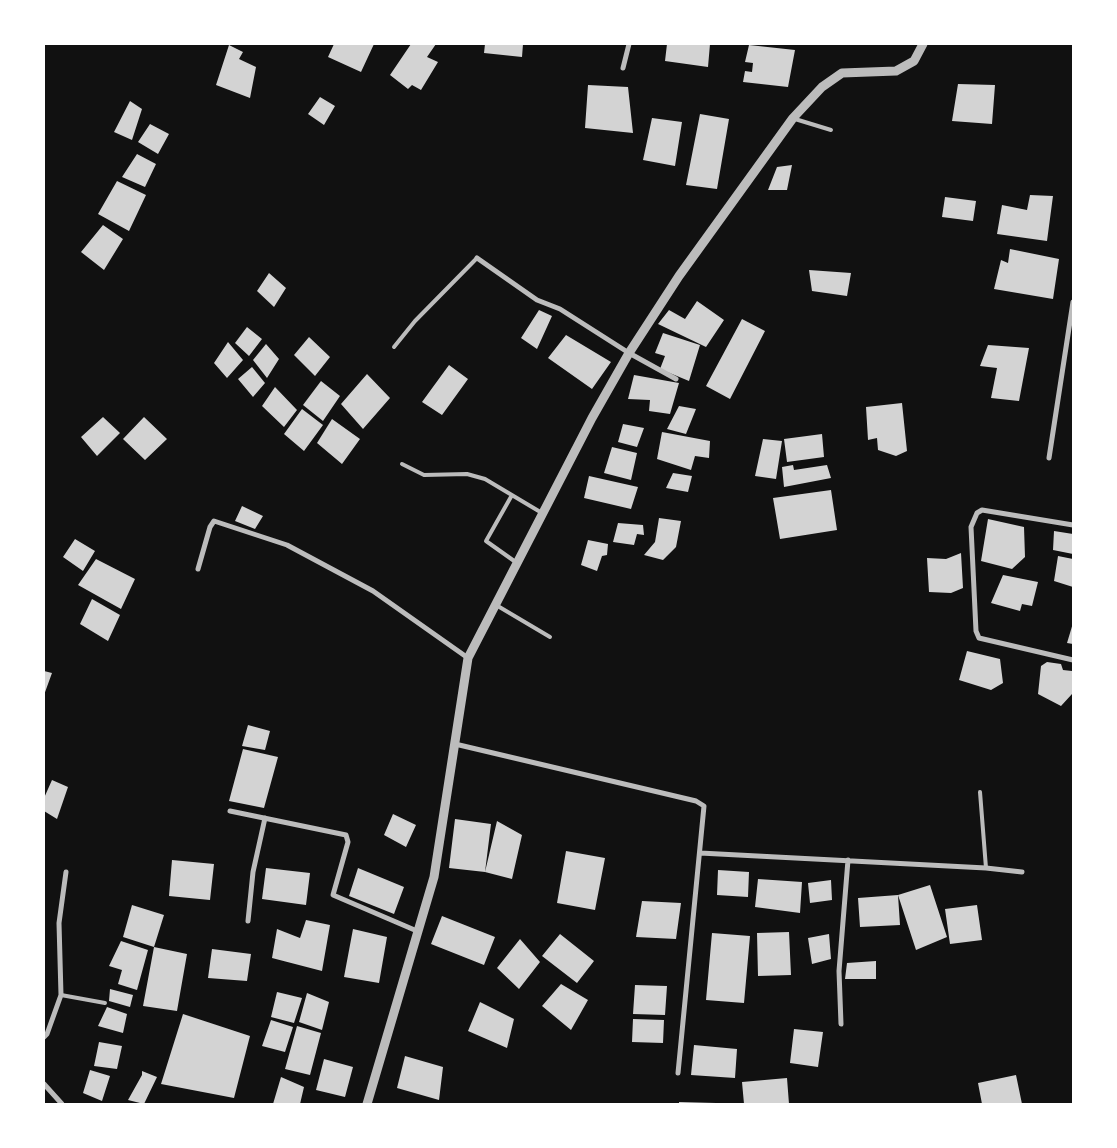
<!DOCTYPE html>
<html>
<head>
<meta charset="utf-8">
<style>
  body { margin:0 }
  #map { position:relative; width:1117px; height:1148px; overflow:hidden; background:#111; font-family:Commissioner,sans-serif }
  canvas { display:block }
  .frame { position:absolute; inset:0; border:45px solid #fff; pointer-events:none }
</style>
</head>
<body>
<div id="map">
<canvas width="1117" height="1148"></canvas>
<div class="frame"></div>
</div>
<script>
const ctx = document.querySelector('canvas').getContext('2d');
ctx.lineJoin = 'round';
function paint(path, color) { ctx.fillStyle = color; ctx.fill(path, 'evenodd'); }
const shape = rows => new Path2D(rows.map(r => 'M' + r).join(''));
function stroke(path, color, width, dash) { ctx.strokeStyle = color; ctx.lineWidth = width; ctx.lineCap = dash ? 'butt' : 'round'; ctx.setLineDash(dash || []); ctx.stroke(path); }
paint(shape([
  [334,44,374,44,361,72,328,57],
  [411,44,436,44,427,57,438,62,421,90,412,85,408,89,390,75],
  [485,44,523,44,522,57,484,53],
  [667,44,710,44,708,67,665,61],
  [229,45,243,52,239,59,256,67,250,98,216,85],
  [749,45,795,50,788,87,743,82,745,71,752,72,753,63,745,62],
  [958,84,995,85,992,124,952,121],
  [588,85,628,87,633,133,585,128],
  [320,97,335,106,324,125,308,114],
  [130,101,142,109,132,140,114,132],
  [700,114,729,119,717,189,686,185],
  [652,118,682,122,675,166,643,160],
  [150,124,169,134,158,154,138,142],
  [137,154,156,164,145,187,122,177],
  [792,165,787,190,768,190,777,167],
  [117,181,146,195,129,231,98,214],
  [1030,195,1053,196,1047,241,997,234,1002,205,1027,210],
  [945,197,976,201,973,221,942,217],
  [103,225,123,239,104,270,81,252],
  [1010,249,1059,259,1053,299,994,289,1001,260,1008,263],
  [809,270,851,273,847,296,812,291],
  [269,273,286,288,274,307,257,291],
  [697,301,724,320,706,347,658,324,669,310,685,319],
  [539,310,552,316,537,349,521,338],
  [742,319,765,331,730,399,706,386],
  [247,327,262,339,249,356,235,343],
  [663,333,700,345,689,381,660,369,665,356,655,353],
  [566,335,611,362,592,389,548,358],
  [309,337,330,357,315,376,294,355],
  [228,342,243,360,227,378,214,363],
  [266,344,279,359,267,378,253,360],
  [988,345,1029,348,1019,401,991,398,997,368,980,366],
  [449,365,468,379,442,415,422,402],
  [252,367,265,383,253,397,238,379],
  [367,374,390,398,363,429,341,404],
  [634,375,679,383,670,414,649,411,650,400,628,399],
  [321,381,340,396,323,421,303,405],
  [275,387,297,410,284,427,262,406],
  [902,403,907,451,896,456,878,450,877,438,868,440,866,407],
  [679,406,696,409,686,434,667,429],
  [302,409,323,425,304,451,284,434],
  [103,417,120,433,97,456,81,437],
  [144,417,167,439,145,460,123,439],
  [332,419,360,439,342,464,317,443],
  [623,424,644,428,637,447,618,442],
  [662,432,710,441,709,458,695,456,691,470,657,459],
  [822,434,824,457,787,462,784,439],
  [763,439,782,441,776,479,755,476],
  [612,447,637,453,631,480,604,473],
  [793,465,794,470,827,465,831,478,784,487,782,467],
  [673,473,692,476,688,492,666,488],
  [589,476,638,487,631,509,584,498],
  [831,490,837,530,780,539,773,498],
  [242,506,263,516,255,529,235,521],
  [659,518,681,521,676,547,663,560,644,555,655,542],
  [988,519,1024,527,1025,557,1012,569,981,561],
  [618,523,643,525,644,535,637,534,634,545,613,542],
  [1054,531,1073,534,1073,554,1053,550],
  [75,539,95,551,83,571,63,557],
  [588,540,608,544,607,555,602,556,597,571,581,565],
  [961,553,963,588,951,593,929,592,927,558,946,559],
  [1058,556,1073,559,1073,587,1054,581],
  [96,559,135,579,121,609,78,585],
  [1003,575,1038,582,1032,606,1022,604,1020,611,991,603],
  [92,599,120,615,108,641,80,624],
  [1073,623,1073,644,1067,643],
  [967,651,1000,659,1003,683,991,690,959,680],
  [1047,662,1061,664,1063,670,1072,671,1072,694,1061,706,1038,694,1041,666],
  [44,671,52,673,44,695],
  [248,725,270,731,265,750,242,746],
  [243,749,278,757,264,808,229,801],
  [52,780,68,787,57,819,44,811,44,798],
  [393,814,416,825,406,847,384,835],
  [455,819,491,824,485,872,449,868],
  [497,821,522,835,512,879,485,872],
  [566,851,605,858,595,910,557,903],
  [172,860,214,864,210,900,169,896],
  [266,868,310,873,306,905,262,899],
  [358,868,404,887,394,914,349,896],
  [718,870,749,872,748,897,717,895],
  [758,879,802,882,800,913,755,907],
  [831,880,832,900,810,903,808,883],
  [930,885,947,937,916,950,898,895],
  [898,895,900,925,860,927,858,898],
  [642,901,681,903,676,939,636,937],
  [132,905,164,915,154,947,187,954,177,1011,143,1006,154,947,123,937],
  [977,905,982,940,950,944,945,909],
  [442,916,495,937,484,965,431,944],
  [306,920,330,925,322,971,272,958,277,929,300,938],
  [353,929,387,937,379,983,344,977],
  [789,932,791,975,758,976,757,933],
  [712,933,750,936,744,1003,706,1000],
  [560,934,594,961,577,983,542,956],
  [829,934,831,959,812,964,808,938],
  [520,939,540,962,519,989,497,968],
  [121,941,148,950,137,990,118,984,122,970,109,966],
  [212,949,251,954,247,981,208,978],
  [876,961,876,979,845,979,847,963],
  [561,984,588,1000,571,1030,542,1006],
  [635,985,667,986,665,1015,633,1014],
  [110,989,133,995,130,1007,109,1001],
  [277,992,302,998,294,1023,271,1017],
  [307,993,329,1002,322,1030,299,1022],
  [480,1002,514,1019,507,1048,468,1031],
  [107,1007,127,1014,123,1033,98,1026],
  [183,1014,250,1036,234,1098,161,1084],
  [633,1019,664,1020,663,1043,632,1042],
  [271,1020,293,1027,285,1052,262,1046],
  [297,1026,321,1033,310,1075,285,1069],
  [794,1029,823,1032,818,1067,790,1063],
  [99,1042,122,1046,117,1069,94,1066],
  [694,1045,737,1049,735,1078,691,1075],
  [405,1056,443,1067,439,1100,397,1088],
  [324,1059,353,1067,345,1097,316,1090],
  [90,1070,110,1076,102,1101,83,1093],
  [142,1071,157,1077,144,1104,128,1100,142,1075],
  [1016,1075,1022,1104,982,1104,978,1083],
  [281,1077,304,1087,300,1104,273,1104],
  [787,1078,789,1104,744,1104,742,1082],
  [679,1102,716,1103,715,1104,679,1104]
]), '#d3d3d3');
stroke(shape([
  [795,119,831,130],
  [394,347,415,321,477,258],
  [402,464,424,475,467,474,485,479,542,513],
  [512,495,486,541,517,563],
  [496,605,550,637],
  [980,792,986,868],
  [61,995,105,1003]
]), '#bcbcbc', 4);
stroke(shape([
  [623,68,629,44],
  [477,258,537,300,560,309,629,353,676,379],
  [1049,458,1073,302],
  [1073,525,982,510,977,513,971,527,976,631,979,638,1073,660],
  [198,569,210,527,214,521,287,545,373,591,468,658],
  [455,744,696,801,704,806,678,1073],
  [230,811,346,835,348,842,333,895,417,931],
  [700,853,986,868,1022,872],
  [248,921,253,872,265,818],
  [841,1024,839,971,848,860],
  [44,1037,47,1034,61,995,59,923,66,872],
  [44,1084,62,1104]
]), '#bcbcbc', 5);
stroke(shape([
  [367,1104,434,877,468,658,592,418,629,353,679,276,793,118,822,87,842,73,896,71,914,61,923,44]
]), '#bcbcbc', 9);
</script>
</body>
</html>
